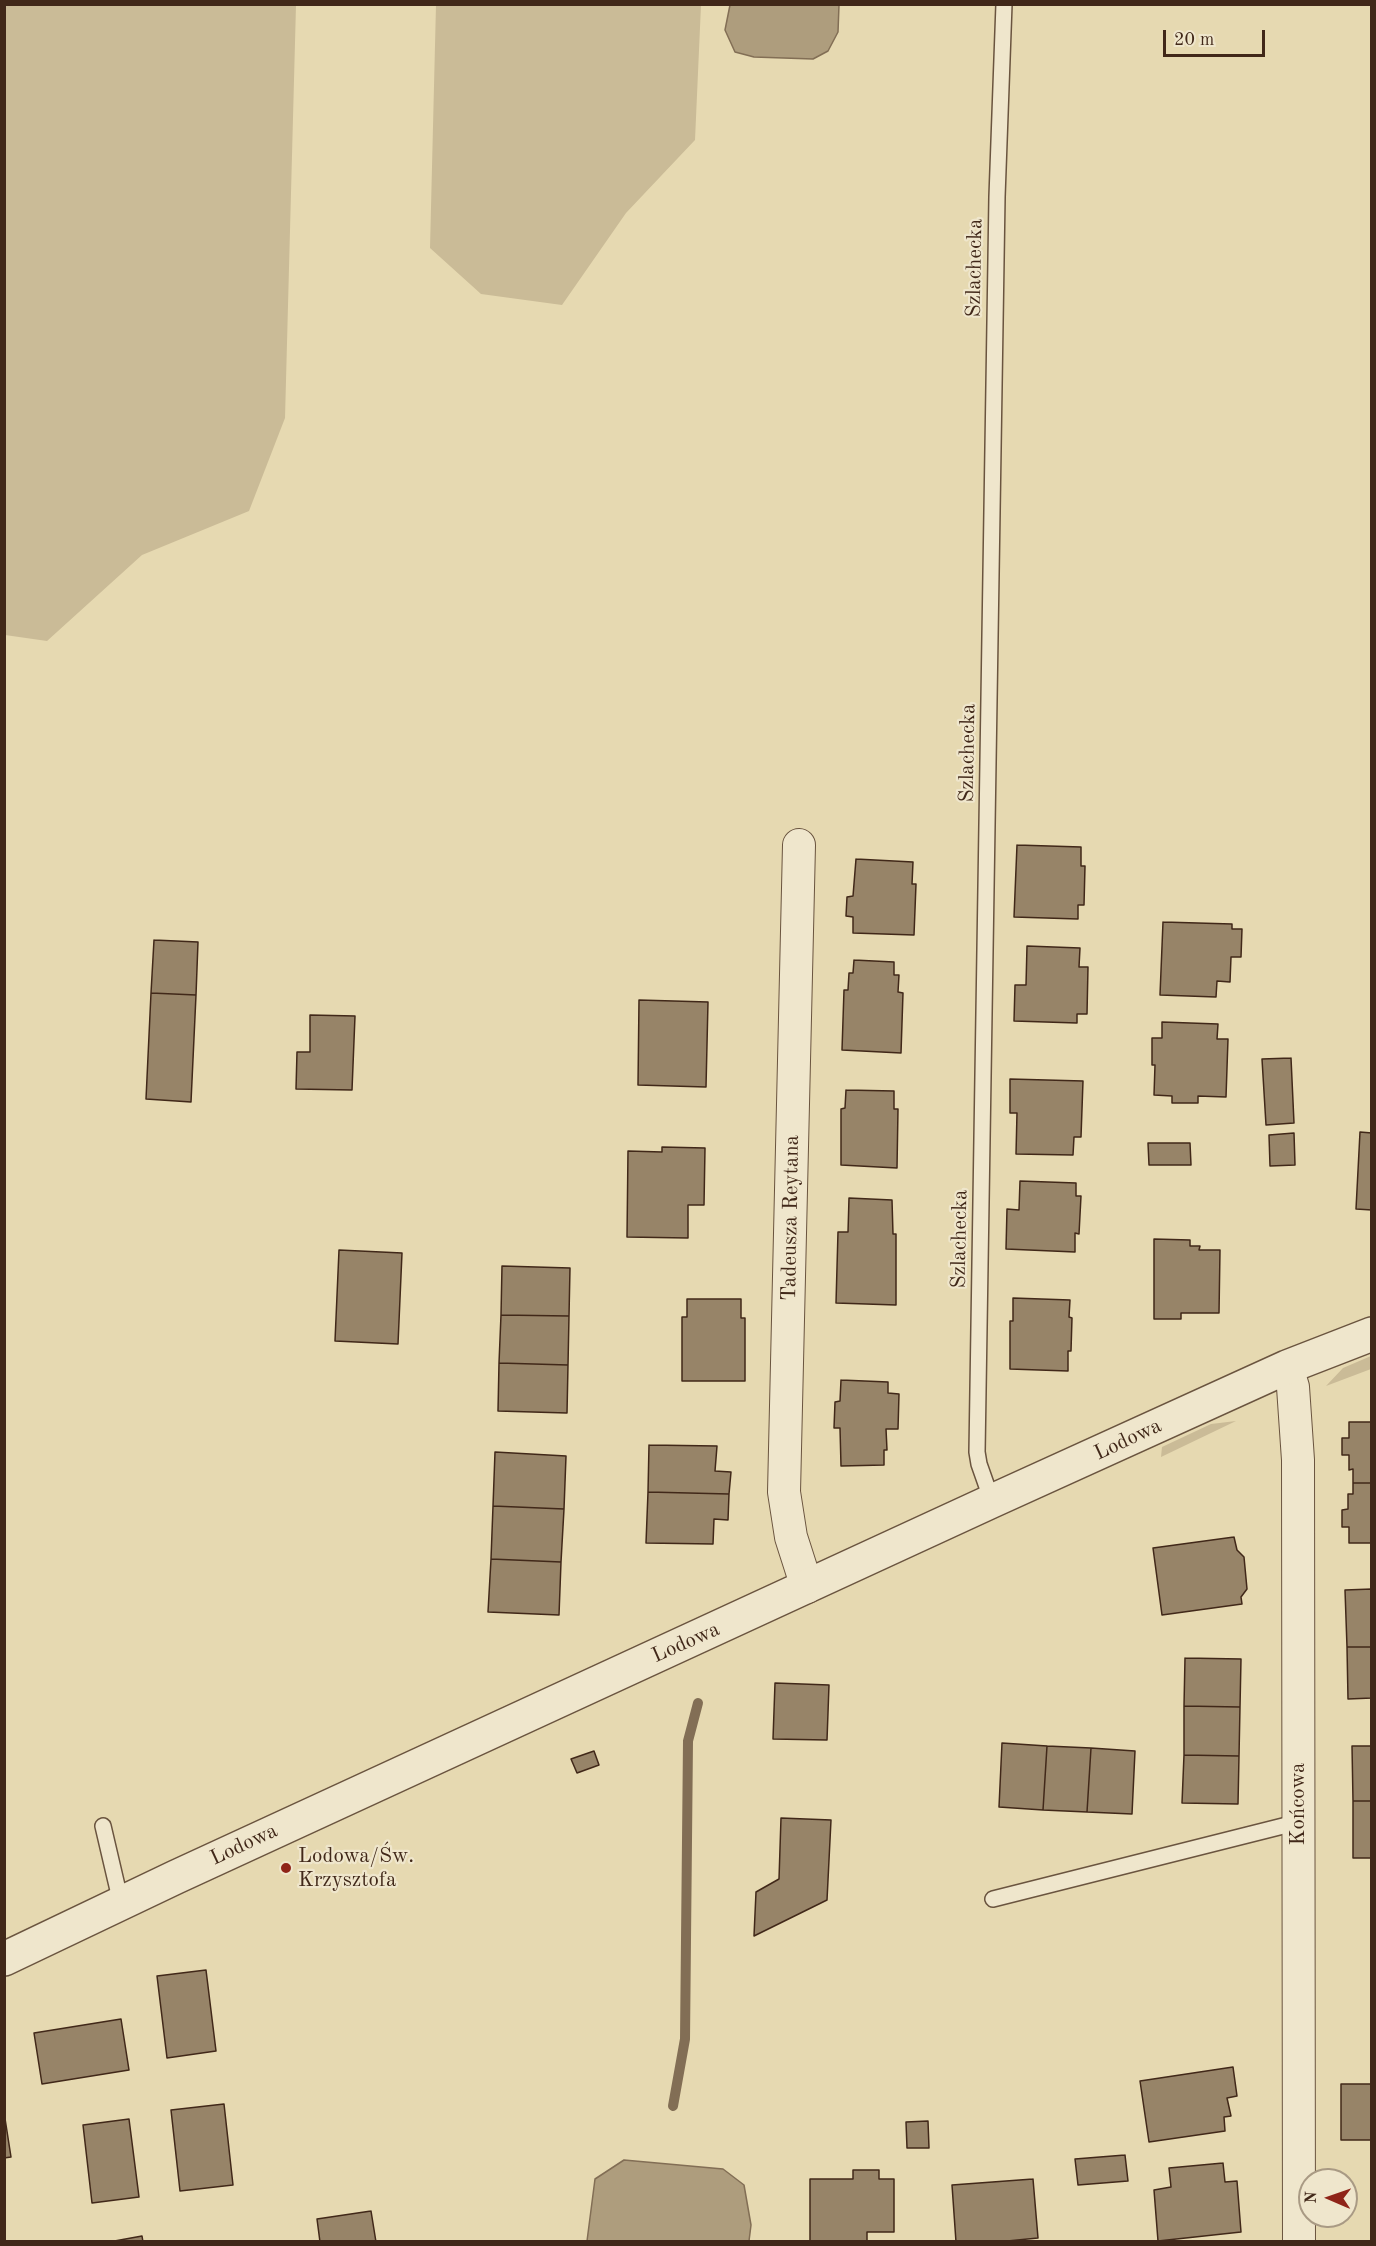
<!DOCTYPE html>
<html>
<head>
<meta charset="utf-8">
<style>
  body { margin:0 }
  #map { position:relative; width:1376px; height:2246px; overflow:hidden; background:#e6d9b1; font-family:"Old Standard TT",serif }
  canvas { display:block }
  .frame { position:absolute; inset:0; border:6px solid #412819; pointer-events:none }
  .north { position:absolute; left:1298px; top:2168px; width:60px; height:60px; box-sizing:border-box; background:#efe6cc; border:2px solid #a99a84; border-radius:50%; rotate:272deg; font-size:16px; font-weight:700; line-height:24px; text-align:center; color:#412819 }
  .north::after { content:''; display:block; margin:auto; width:21px; height:27px; background:#8f2418; clip-path:polygon(50% 0,100% 100%,50% 72%,0 100%) }
  .scale { position:absolute; left:1163px; top:30px; width:102px; height:27px; box-sizing:border-box; border:3px solid #412819; border-top:0; padding-left:8px; font-size:18px; line-height:21px; white-space:nowrap; color:#412819; -webkit-text-stroke:4px #efe6cc; paint-order:stroke }
</style>
</head>
<body>
<div id="map">
<canvas width="1376" height="2246"></canvas>
<div class="frame"></div>
<div class="north">N</div>
<div class="scale">20 m</div>
</div>
<script>
const ctx = document.querySelector('canvas').getContext('2d');
ctx.lineJoin = 'round';
function paint(path, color) { ctx.fillStyle = color; ctx.fill(path, 'evenodd'); }
const shape = rows => new Path2D(rows.map(r => 'M' + r).join(''));
function stroke(path, color, width, dash) { ctx.strokeStyle = color; ctx.lineWidth = width; ctx.lineCap = dash ? 'butt' : 'round'; ctx.setLineDash(dash || []); ctx.stroke(path); }
function label(font, color, halo, rows, align = 'center') {
  ctx.font = font + ' "Old Standard TT",serif'; ctx.lineWidth = 4.5; ctx.setLineDash([]); ctx.textBaseline = 'middle'; ctx.strokeStyle = halo; ctx.fillStyle = color; for (const [text, x, y, turn = 0] of rows) {
    ctx.save(); ctx.translate(x, y); ctx.rotate((+turn || 0) * Math.PI / 180); ctx.textAlign = isNaN(turn) ? turn : align; if (halo) ctx.strokeText(text, 0, 0); ctx.fillText(text, 0, 0); ctx.restore();
  }
}
paint(shape([
  [5,4,296,5,285,418,249,511,142,555,47,641,5,635],
  [436,5,701,5,695,140,626,213,562,305,481,294,430,248],
  [1371,1356,1371,1369,1326,1386,1343,1368],
  [1236,1421,1161,1457,1162,1447,1211,1424]
]), '#cabb97');
const water = shape([
  [730,5,839,5,838,32,828,51,813,59,754,57,735,52,725,30,730,5],
  [624,2160,723,2169,744,2185,751,2225,749,2241,587,2241,595,2179,624,2160]
]);
paint(water, '#ae9d7d');
stroke(water, '#826e55', 1.5);
stroke(shape([
  [673,2106,685,2039,688,1741,698,1703]
]), '#826e55', 10);
const building = shape([
  [1017,845,1081,847,1081,866,1085,866,1084,905,1078,905,1078,919,1014,917,1017,845],
  [856,859,913,862,912,884,916,884,914,935,853,933,853,917,846,916,847,897,853,896,856,859],
  [1163,922,1232,924,1232,929,1242,929,1241,957,1231,957,1230,982,1217,981,1216,997,1160,995,1163,922],
  [154,940,198,942,196,995,151,993,154,940],
  [1027,946,1080,948,1079,967,1088,967,1087,1014,1077,1014,1077,1023,1014,1021,1015,985,1026,985,1027,946],
  [854,960,894,962,894,975,899,975,898,992,903,993,901,1053,842,1050,844,990,848,990,849,973,853,973,854,960],
  [151,993,196,995,191,1102,146,1099,151,993],
  [639,1000,708,1002,706,1087,638,1085,639,1000],
  [310,1015,355,1016,352,1090,296,1089,297,1052,310,1052,310,1015],
  [1162,1022,1218,1024,1217,1039,1228,1039,1226,1097,1198,1096,1198,1103,1172,1103,1172,1096,1154,1095,1155,1065,1152,1065,1152,1038,1162,1038,1162,1022],
  [1291,1058,1294,1123,1266,1125,1262,1059,1291,1058],
  [1010,1079,1083,1081,1081,1137,1074,1137,1073,1155,1016,1154,1017,1113,1010,1113,1010,1079],
  [846,1090,894,1091,894,1109,898,1109,897,1168,841,1165,841,1109,845,1108,846,1090],
  [1360,1132,1372,1133,1372,1210,1356,1209,1360,1132],
  [1294,1133,1295,1165,1270,1166,1269,1135,1294,1133],
  [1148,1143,1190,1143,1191,1165,1149,1165,1148,1143],
  [662,1147,705,1148,704,1205,688,1205,688,1238,627,1237,628,1151,662,1152,662,1147],
  [1020,1181,1076,1183,1076,1196,1081,1196,1079,1234,1075,1233,1075,1252,1006,1249,1007,1209,1019,1210,1020,1181],
  [849,1198,892,1200,893,1234,896,1234,896,1305,836,1303,838,1232,848,1232,849,1198],
  [1154,1239,1190,1240,1190,1246,1200,1246,1199,1250,1220,1250,1219,1313,1181,1313,1181,1319,1154,1319,1154,1239],
  [339,1250,402,1253,398,1344,335,1341,339,1250],
  [502,1266,570,1268,569,1316,501,1315,502,1266],
  [1013,1298,1070,1300,1069,1317,1072,1318,1071,1351,1068,1351,1068,1371,1010,1369,1010,1321,1013,1321,1013,1298],
  [687,1299,741,1299,741,1318,745,1318,745,1381,682,1381,682,1317,687,1317,687,1299],
  [501,1315,569,1316,568,1365,499,1363,501,1315],
  [499,1363,568,1365,567,1413,498,1411,499,1363],
  [841,1380,888,1382,888,1393,899,1394,898,1429,886,1429,887,1450,884,1450,884,1465,841,1466,840,1428,834,1428,835,1402,840,1401,841,1380],
  [1349,1422,1372,1422,1372,1483,1353,1483,1353,1469,1349,1470,1349,1455,1342,1455,1342,1438,1349,1438,1349,1422],
  [649,1445,717,1446,715,1471,731,1472,729,1494,648,1492,649,1445],
  [495,1452,566,1456,564,1509,493,1506,495,1452],
  [1353,1483,1372,1483,1372,1543,1349,1543,1349,1527,1342,1527,1342,1510,1348,1509,1348,1494,1353,1494,1353,1483],
  [648,1492,729,1494,728,1520,714,1519,713,1544,646,1543,648,1492],
  [493,1506,564,1509,561,1562,491,1559,493,1506],
  [1234,1537,1237,1550,1244,1557,1247,1589,1241,1597,1242,1604,1162,1615,1153,1548,1234,1537],
  [491,1559,561,1562,559,1615,488,1612,491,1559],
  [1372,1589,1372,1647,1347,1647,1345,1590,1372,1589],
  [1347,1647,1372,1647,1372,1698,1348,1699,1347,1647],
  [1185,1658,1241,1659,1240,1707,1184,1706,1185,1658],
  [775,1683,829,1685,827,1740,773,1739,775,1683],
  [1184,1706,1240,1707,1239,1756,1184,1755,1184,1706],
  [1002,1743,1047,1746,1043,1810,999,1807,1002,1743],
  [1047,1746,1091,1748,1087,1812,1043,1810,1047,1746],
  [1352,1746,1372,1746,1372,1801,1353,1801,1352,1746],
  [1091,1748,1135,1751,1132,1814,1087,1812,1091,1748],
  [594,1751,599,1765,577,1773,571,1759,594,1751],
  [1184,1755,1239,1756,1238,1804,1182,1803,1184,1755],
  [1353,1801,1372,1801,1372,1858,1353,1858,1353,1801],
  [781,1818,831,1820,827,1900,754,1936,756,1892,779,1879,781,1818],
  [206,1970,216,2051,167,2058,157,1976,206,1970],
  [121,2019,129,2070,42,2084,34,2033,121,2019],
  [1233,2067,1237,2096,1227,2098,1231,2116,1224,2117,1225,2131,1149,2142,1140,2081,1233,2067],
  [1341,2084,1372,2084,1372,2140,1341,2140,1341,2084],
  [224,2104,233,2185,180,2191,171,2110,224,2104],
  [4,2112,11,2157,4,2158,4,2112],
  [129,2119,139,2197,92,2203,83,2125,129,2119],
  [928,2121,929,2148,907,2148,906,2122,928,2121],
  [1125,2155,1128,2181,1078,2185,1075,2159,1125,2155],
  [1223,2163,1225,2182,1237,2181,1241,2232,1158,2241,1154,2190,1171,2187,1169,2168,1223,2163],
  [853,2170,879,2170,879,2179,894,2179,894,2232,867,2232,867,2242,810,2242,810,2179,853,2179,853,2170],
  [1033,2179,1038,2238,997,2242,956,2242,952,2185,1033,2179],
  [371,2211,376,2242,320,2242,317,2219,371,2211],
  [142,2236,143,2242,109,2242,142,2236]
]);
paint(building, '#978468');
stroke(building, '#412819', 1.5);
const service = shape([
  [992,1501,979,1464,977,1452,997,197,1004,4],
  [103,1826,121,1903],
  [993,1899,1299,1822]
]);
const minor = shape([
  [799,845,784,1492,791,1537,807,1587],
  [1287,1367,1293,1387,1298,1460,1299,2242]
]);
const tertiary = shape([
  [4,1959,176,1877,992,1501,1287,1367,1372,1334]
]);
stroke(service, '#6a543f', 18);
stroke(minor, '#6a543f', 34);
stroke(tertiary, '#6a543f', 36);
stroke(service, '#efe6cc', 15);
stroke(minor, '#efe6cc', 32);
stroke(tertiary, '#efe6cc', 33);
for (const [x, y, r, color] of [
  [286,1868,6,"#8f2418"]
]) { const dot = new Path2D(); dot.arc(x, y, r, 0, 2 * Math.PI); ctx.fillStyle = color; ctx.fill(dot); stroke(dot, '#efe6cc', 2); }
label('21px', '#412819', '#efe6cc', [
  ["Szlachecka",975,268,-89],
  ["Szlachecka",968,753,-89],
  ["Tadeusza Reytana",791,1218,-89],
  ["Szlachecka",960,1239,-89],
  ["Lodowa",1128,1440,-25],
  ["Lodowa",686,1643,-24],
  ["Końcowa",1298,1804,-90],
  ["Lodowa",244,1845,-25]
]);
label('21px', '#412819', '#efe6cc', [
  ["Lodowa/Św.",298,1856],
  ["Krzysztofa",298,1880]
], 'left');
</script>
</body>
</html>
